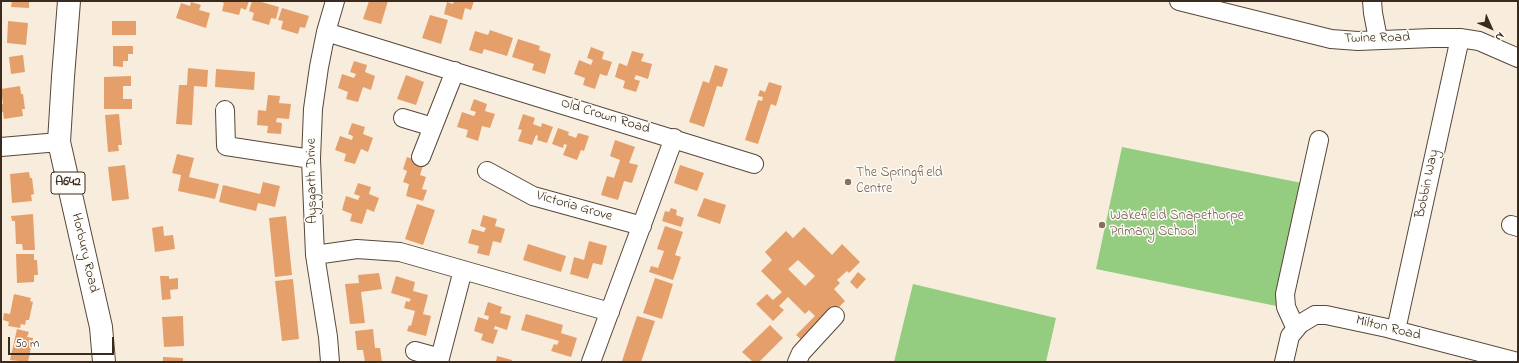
<!DOCTYPE html>
<html>
<head>
<meta charset="utf-8">
<style>
  body { margin:0 }
  #map { position:relative; width:1519px; height:363px; overflow:hidden; background:#f8eddc; font-family:"Indie Flower",sans-serif }
  canvas { display:block }
  .frame { position:absolute; inset:0; border:2px solid #3b2a1e; pointer-events:none }
  .north { position:absolute; left:1471px; top:8px; width:40px; height:40px; -webkit-text-stroke:3px #fdfcf7; paint-order:stroke; rotate:135deg; font-size:11px; font-weight:700; line-height:16px; text-align:center; color:#3b2a1e }
  .north::after { content:''; display:block; margin:auto; width:14px; height:18px; background:#3b2a1e; clip-path:polygon(50% 0,100% 100%,50% 72%,0 100%) }
  .scale { position:absolute; left:8px; top:337px; width:106px; height:18px; box-sizing:border-box; border:2px solid #3b2a1e; border-top:0; padding-left:5px; font-size:12px; line-height:14px; white-space:nowrap; color:#3b2a1e; -webkit-text-stroke:3px #fdfcf7; paint-order:stroke }
</style>
</head>
<body>
<div id="map">
<canvas width="1519" height="363"></canvas>
<div class="frame"></div>
<div class="north">N</div>
<div class="scale">50 m</div>
</div>
<script>
const ctx = document.querySelector('canvas').getContext('2d');
ctx.lineJoin = 'round';
function paint(path, color) { ctx.fillStyle = color; ctx.fill(path, 'evenodd'); }
const shape = rows => new Path2D(rows.map(r => 'M' + r).join(''));
function stroke(path, color, width, dash) { ctx.strokeStyle = color; ctx.lineWidth = width; ctx.lineCap = dash ? 'butt' : 'round'; ctx.setLineDash(dash || []); ctx.stroke(path); }
function label(font, color, halo, rows, align = 'center') {
  ctx.font = font + ' "Indie Flower",sans-serif'; ctx.lineWidth = 3; ctx.setLineDash([]); ctx.textBaseline = 'middle'; ctx.strokeStyle = halo; ctx.fillStyle = color; for (const [text, x, y, turn = 0] of rows) {
    ctx.save(); ctx.translate(x, y); ctx.rotate((+turn || 0) * Math.PI / 180); ctx.textAlign = isNaN(turn) ? turn : align; if (halo) ctx.strokeText(text, 0, 0); ctx.fillText(text, 0, 0); ctx.restore();
  }
}
paint(shape([
  [1122,147,1307,184,1281,307,1096,269],
  [913,284,1056,318,1046,362,894,362]
]), '#94cd80');
paint(shape([
  [12,1,29,1,29,8,11,7],
  [219,1,249,1,246,10,241,8,239,15,222,11,224,3],
  [252,1,258,1,279,7,276,19,271,18,269,25,252,20,254,13,249,11],
  [369,1,388,1,381,24,363,19],
  [454,1,474,1,471,10,465,8,462,20,444,14,447,2,453,4],
  [191,2,201,5,199,10,210,13,206,28,176,18,181,3,190,6],
  [282,8,309,16,305,28,300,27,298,34,281,29,283,21,278,20],
  [430,15,448,20,441,44,422,38],
  [8,21,28,23,26,45,7,43],
  [112,21,136,21,136,35,112,35],
  [490,30,513,38,507,56,484,49,482,54,469,50,475,31,488,35],
  [518,39,540,46,539,50,551,54,545,74,532,70,534,64,512,57],
  [113,46,133,46,133,54,128,54,128,61,123,61,123,67,113,66],
  [591,47,604,52,602,59,612,62,607,76,600,74,595,89,583,85,585,78,574,74,579,60,591,65,593,60,587,58],
  [632,51,644,54,641,61,652,64,648,79,636,75,634,79,640,81,636,92,623,88,625,81,615,77,619,63,627,66],
  [23,55,25,72,11,74,9,57],
  [354,61,367,65,365,72,375,76,371,90,363,87,358,102,346,99,348,92,338,88,342,74,354,78,356,74,350,72],
  [715,65,728,69,722,87,717,86,704,127,689,122,703,81,709,83],
  [188,68,208,70,207,87,194,86,192,125,176,124,179,85,187,85],
  [216,69,255,72,254,90,215,87],
  [406,75,424,82,416,105,397,99],
  [131,76,131,86,123,86,123,99,132,99,132,109,104,109,104,77],
  [769,82,782,86,776,106,771,104,758,144,745,140,758,100,762,101,763,97,758,96,760,90,765,92],
  [20,86,21,94,23,94,25,109,22,109,23,116,4,119,3,112,1,112,1,105,3,104,1,89],
  [268,95,280,96,279,103,291,104,289,119,277,118,276,122,282,123,281,134,267,133,268,126,257,125,258,110,266,111],
  [474,99,487,104,485,111,495,114,490,128,482,126,478,141,466,137,468,130,457,127,462,112,474,116,476,112,470,110],
  [119,114,122,145,118,145,119,151,108,152,105,115],
  [523,114,535,118,533,124,541,127,542,123,553,127,547,143,537,140,538,136,536,135,532,145,518,141,522,130,518,129],
  [352,123,365,127,363,134,373,138,368,152,361,149,355,164,344,161,346,154,335,150,340,136,352,140,353,136,348,134],
  [558,128,569,132,568,135,576,138,578,133,589,136,584,151,581,150,577,160,563,155,567,145,564,144,563,148,552,144],
  [615,140,635,147,629,163,638,165,632,183,624,181,618,200,601,195,607,176,614,178,620,160,610,156],
  [177,154,194,158,189,177,219,184,215,199,178,191,181,175,172,173],
  [407,157,424,163,420,175,426,177,422,189,427,190,423,201,406,196,409,184,403,182,407,171,403,169],
  [125,165,129,199,112,201,108,167],
  [680,165,704,173,697,191,674,183],
  [29,172,30,178,32,178,34,194,31,195,32,201,12,203,10,174],
  [263,182,280,186,275,207,258,203,256,211,219,202,223,185,260,194],
  [358,183,371,187,369,194,379,198,374,212,367,209,362,224,350,221,352,214,342,210,346,196,358,200,360,196,354,194],
  [704,198,726,205,720,224,697,216],
  [417,204,435,210,423,245,405,239],
  [671,208,677,210,676,215,684,218,681,227,662,221,665,211,669,212],
  [33,214,35,250,23,250,22,244,16,244,15,221,12,221,11,216],
  [483,215,497,219,495,226,505,229,501,243,493,241,489,256,477,253,479,246,468,243,472,229,484,232,486,228,480,226],
  [286,216,292,275,275,277,269,218],
  [163,226,164,236,173,235,175,249,155,252,152,228],
  [665,226,683,232,675,255,681,257,673,280,649,272,651,266,658,268,664,251,657,249],
  [804,227,832,255,842,244,860,262,849,273,847,271,837,280,840,283,834,289,845,301,804,342,796,335,815,316,809,310,805,314,788,297,779,306,784,310,773,321,756,304,767,294,773,300,782,292,761,271,772,260,765,252,786,231,793,238],
  [798,260,815,276,805,286,788,269],
  [589,241,607,246,602,265,593,263,588,279,570,274,574,257,584,260],
  [528,244,566,256,561,272,523,260],
  [16,254,34,254,34,260,37,260,38,275,34,275,34,282,17,283],
  [858,272,866,279,857,289,850,282],
  [379,273,382,289,361,292,365,323,350,324,345,284,359,283,358,275],
  [160,276,169,276,169,279,178,278,178,289,170,290,171,299,162,300],
  [396,276,415,282,413,291,428,295,423,314,431,316,426,336,407,331,409,325,411,326,415,311,404,308,406,301,409,302,411,299,391,293],
  [655,278,673,284,662,319,643,313],
  [293,279,299,339,282,341,275,281],
  [14,294,31,298,30,301,33,302,29,320,26,320,25,325,21,324,20,328,8,326,9,322,3,320,4,313,10,314],
  [488,302,502,307,500,313,511,316,507,330,495,326,494,329,498,330,493,344,481,340,483,334,474,331,478,317,488,320,489,316,484,315],
  [526,314,563,325,561,333,577,338,571,357,551,351,554,344,557,345,559,341,521,330],
  [183,316,184,346,164,347,162,317],
  [637,316,655,321,641,362,624,362,622,361],
  [770,325,783,338,759,362,753,362,742,352],
  [17,329,29,332,27,337,33,338,28,362,10,360],
  [373,329,375,348,380,348,382,362,365,362,363,350,357,350,355,331],
  [497,356,512,360,511,362,496,362],
  [163,357,183,358,183,362,163,362]
]), '#e59f6b');
const minor = shape([
  [1179,1,1331,39,1358,41,1432,38,1460,38,1479,41,1518,58],
  [1372,1,1373,13,1378,39],
  [326,32,754,164],
  [225,110,226,146,311,159],
  [403,118,433,127],
  [1,147,59,142],
  [421,157,455,71],
  [487,171,533,196,642,226],
  [1511,225,1518,227],
  [315,255,357,249,400,252,610,312],
  [1296,329,1286,307,1285,294,1319,140],
  [1396,330,1460,38],
  [415,351,440,358,463,270],
  [330,362,328,337,315,255,311,159,313,109,319,67,326,32,335,1],
  [591,362,674,138],
  [797,362,801,353,835,316],
  [1284,362,1290,336,1300,324,1315,315,1326,315,1387,328,1518,362]
]);
const highway = shape([
  [69,1,63,77,59,142,101,327,104,362]
]);
stroke(minor, '#57473a', 20);
stroke(highway, '#57473a', 24);
stroke(minor, '#fff', 18);
stroke(highway, '#fff', 22);
for (const [x, y, r, color] of [
  [848,182,4,"#8d6e63"],
  [1102,225,4,"#8d6e63"]
]) { const dot = new Path2D(); dot.arc(x, y, r, 0, 2 * Math.PI); ctx.fillStyle = color; ctx.fill(dot); stroke(dot, '#fdfcf7', 1.5); }
for (const [x, y, w] of [
  [68,183,34]
]) { const box = new Path2D(); box.roundRect(x - w / 2, y - 11, w, 22, 3); ctx.fillStyle = '#fdfcf7'; ctx.fill(box); stroke(box, '#3b2a1e', 1); }
label('bold 13px', '#3b2a1e', null, [
  ["A642",68,183]
]);
label('14px', '#3b2a1e', '#fdfcf7', [
  ["Twine Road",1377,39,-1],
  ["Old Crown Road",605,117,17],
  ["Aysgarth Drive",313,181,-91],
  ["Bobbin Way",1428,184,-78],
  ["Victoria Grove",574,207,16],
  ["Horbury Road",84,253,77],
  ["Milton Road",1388,329,14]
]);
label('14px', '#785e54', '#fdfcf7', [
  ["The Springfield",856,174],
  ["Centre",856,190],
  ["Wakefield Snapethorpe",1110,217],
  ["Primary School",1110,233]
], 'left');
</script>
</body>
</html>
